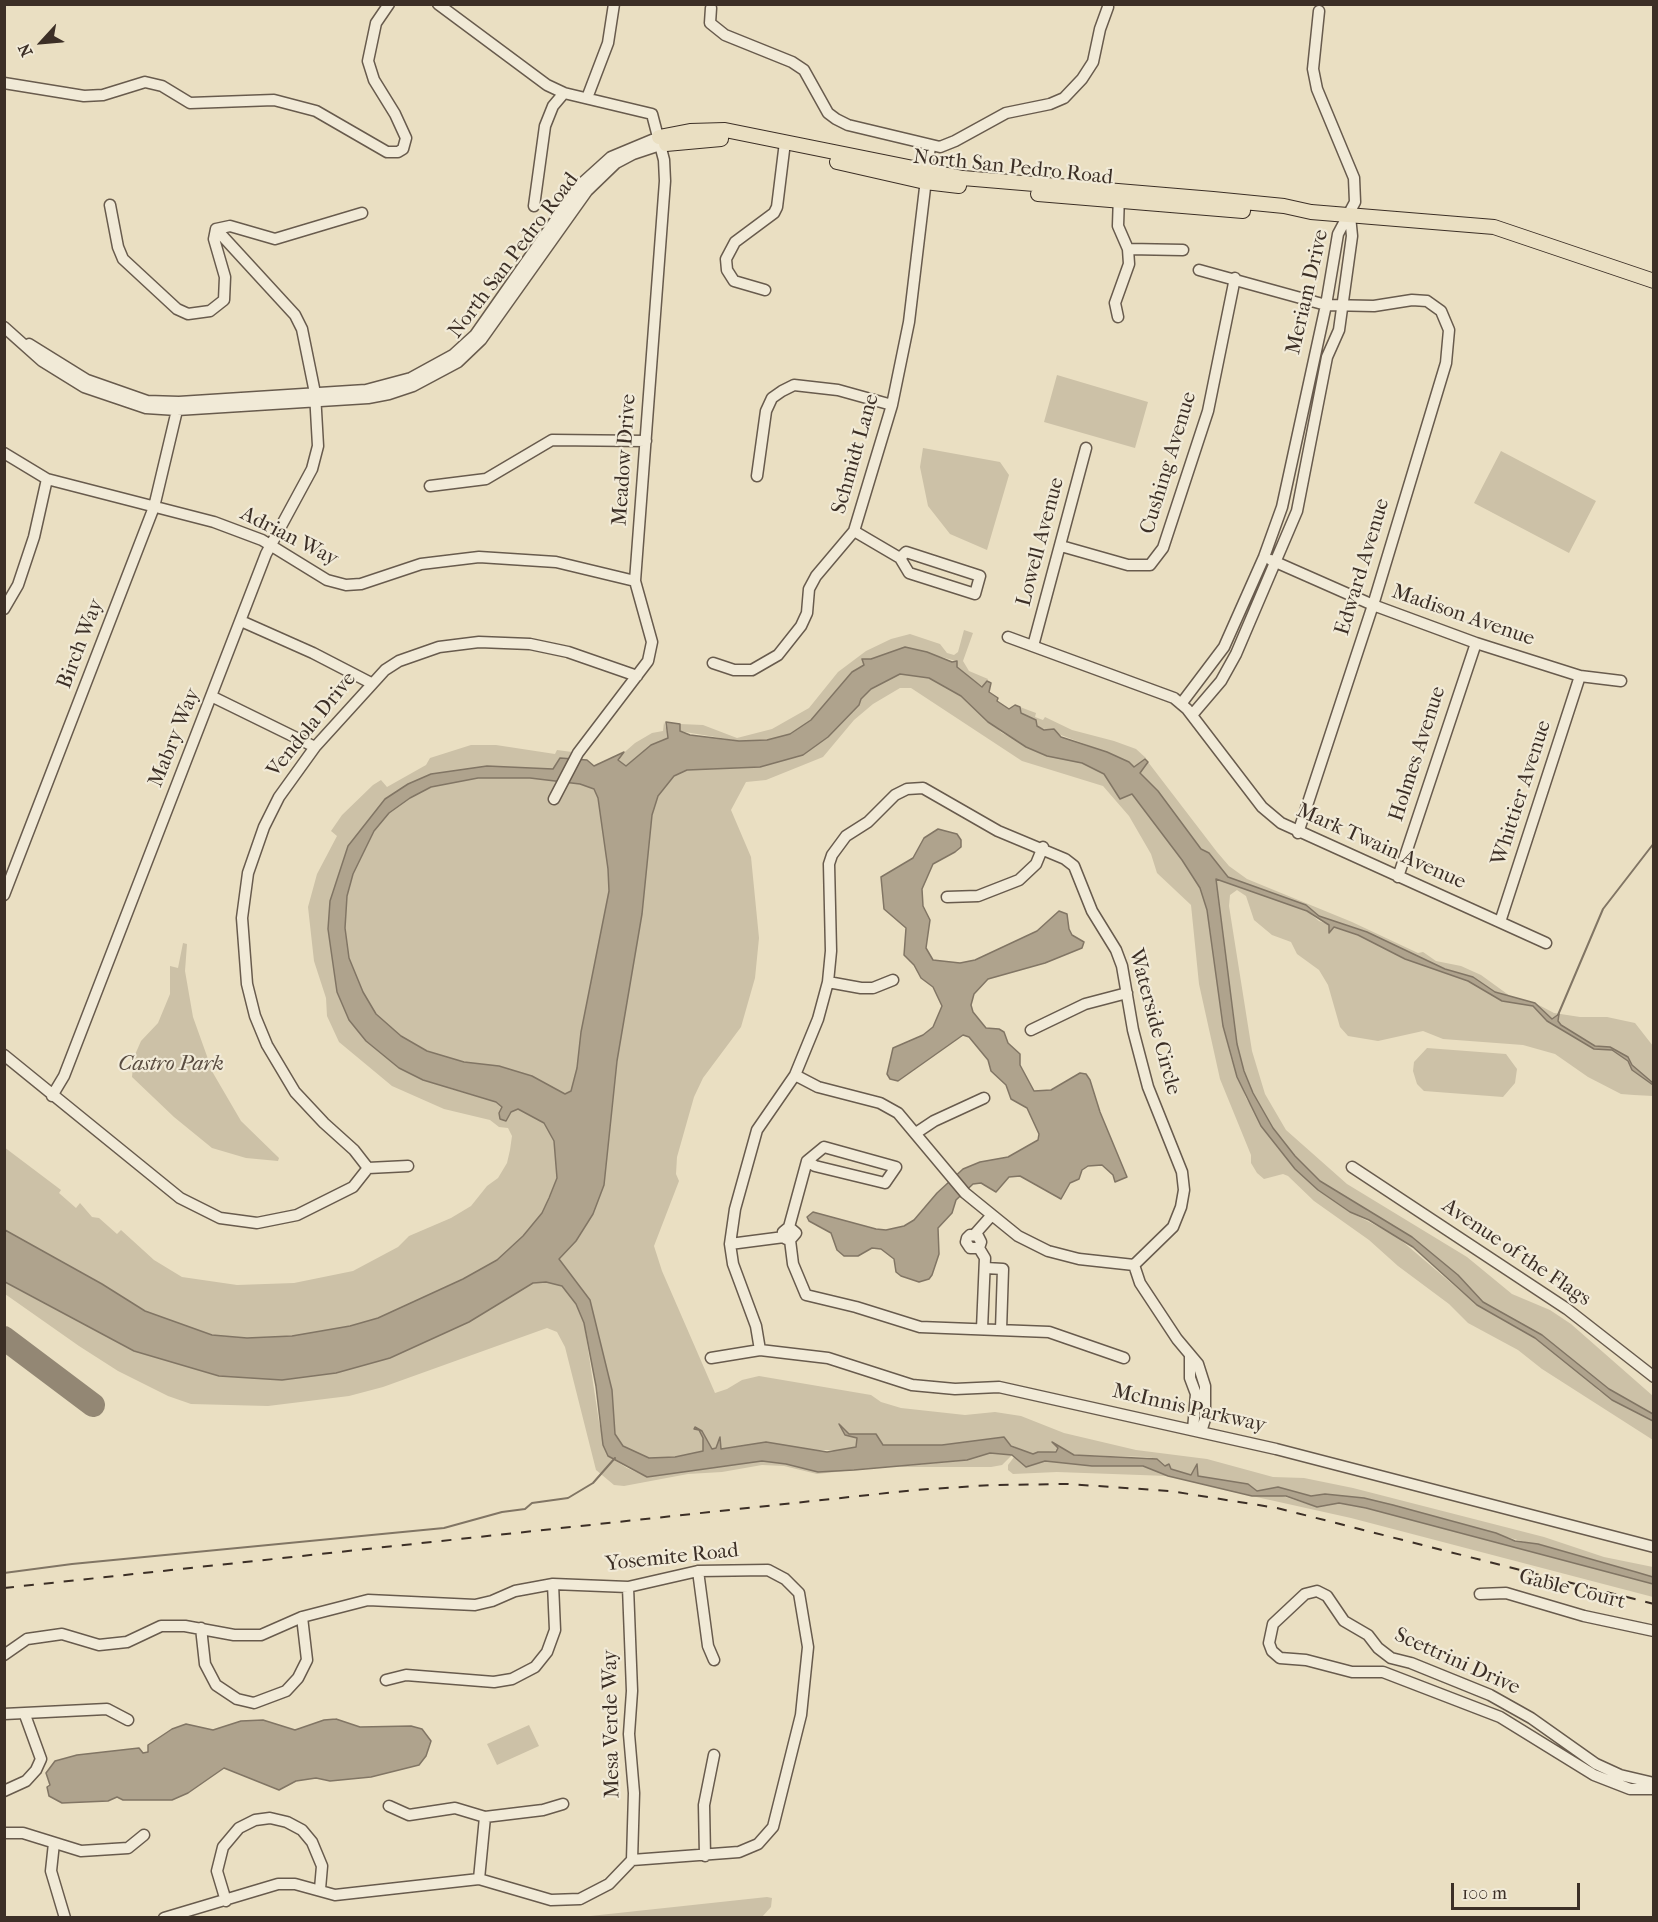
<!DOCTYPE html>
<html>
<head>
<meta charset="utf-8">
<style>
  body { margin:0 }
  #map { position:relative; width:1658px; height:1922px; overflow:hidden; background:#eadfc2; font-family:"IM FELL French Canon",serif }
  canvas { display:block }
  .frame { position:absolute; inset:0; border:6px solid #3c2f26; pointer-events:none }
  .north { position:absolute; left:12px; top:12px; width:60px; height:60px; -webkit-text-stroke:4px #f1ead7; paint-order:stroke; rotate:244deg; font-size:16px; font-weight:700; line-height:24px; text-align:center; color:#3c2f26 }
  .north::after { content:''; display:block; margin:auto; width:21px; height:27px; background:#3c2f26; clip-path:polygon(50% 0,100% 100%,50% 72%,0 100%) }
  .scale { position:absolute; left:1451px; top:1883px; width:129px; height:27px; box-sizing:border-box; border:3px solid #3c2f26; border-top:0; padding-left:8px; font-size:18px; line-height:21px; white-space:nowrap; color:#3c2f26; -webkit-text-stroke:4px #f1ead7; paint-order:stroke }
</style>
</head>
<body>
<div id="map">
<canvas width="1658" height="1922"></canvas>
<div class="frame"></div>
<div class="north">N</div>
<div class="scale">100 m</div>
</div>
<script>
const ctx = document.querySelector('canvas').getContext('2d');
ctx.lineJoin = 'round';
function paint(path, color) { ctx.fillStyle = color; ctx.fill(path, 'evenodd'); }
const shape = rows => new Path2D(rows.map(r => 'M' + r).join(''));
function stroke(path, color, width, dash) { ctx.strokeStyle = color; ctx.lineWidth = width; ctx.lineCap = dash ? 'butt' : 'round'; ctx.setLineDash(dash || []); ctx.stroke(path); }
function label(font, color, halo, rows, align = 'center') {
  ctx.font = font + ' "IM FELL French Canon",serif'; ctx.lineWidth = 4.5; ctx.setLineDash([]); ctx.textBaseline = 'middle'; ctx.strokeStyle = halo; ctx.fillStyle = color; for (const [text, x, y, turn = 0] of rows) {
    ctx.save(); ctx.translate(x, y); ctx.rotate((+turn || 0) * Math.PI / 180); ctx.textAlign = isNaN(turn) ? turn : align; if (halo) ctx.strokeText(text, 0, 0); ctx.fillText(text, 0, 0); ctx.restore();
  }
}
paint(shape([
  [1057,375,1148,402,1135,448,1044,422],
  [923,448,1000,462,1009,475,987,550,950,534,928,506,920,467],
  [1501,451,1596,501,1569,553,1474,503],
  [964,630,973,633,963,661,969,671,988,679,984,687,961,672,957,667,956,661,905,647,852,672,811,721,790,734,767,740,739,741,679,731,680,724,703,725,737,738,772,729,809,708,838,672,866,651,891,639,910,634,940,644,947,653,954,655,958,652],
  [900,674,929,678,961,696,1002,733,1047,755,1082,763,1104,774,1112,785,1132,793,1182,860,1200,888,1207,910,1223,1026,1231,1058,1246,1098,1276,1146,1295,1169,1318,1190,1350,1212,1396,1236,1477,1305,1535,1338,1588,1379,1599,1391,1653,1421,1653,1440,1542,1369,1518,1350,1468,1323,1449,1304,1398,1266,1369,1240,1314,1201,1288,1176,1283,1174,1264,1179,1257,1173,1251,1163,1251,1155,1220,1079,1199,984,1191,905,1157,873,1151,854,1129,816,1103,786,1022,761,911,688,900,688,873,704,854,720,823,757,766,780,746,782,731,810,751,857,759,938,755,978,741,1027,703,1078,694,1097,677,1157,676,1174,679,1181,654,1246,662,1271,715,1393,727,1389,742,1380,759,1376,871,1395,881,1402,901,1408,965,1415,995,1412,1021,1416,1064,1433,1136,1450,1207,1459,1273,1477,1304,1478,1353,1488,1544,1537,1604,1557,1653,1567,1653,1577,1364,1498,1311,1496,1278,1487,1257,1491,1248,1484,1191,1475,1170,1469,1158,1459,1147,1457,1074,1455,1059,1450,1033,1455,1011,1445,1004,1437,942,1445,883,1445,876,1434,858,1441,856,1447,843,1450,807,1450,766,1442,675,1457,649,1458,623,1446,615,1434,612,1390,590,1300,559,1259,604,1185,617,1061,642,914,652,815,658,796,674,776,687,770,760,767,803,755,828,737,859,705,861,699,871,689],
  [1020,707,1036,713,1035,717,1043,720,1045,717,1072,730,1114,741,1136,749,1146,758,1134,767,1119,757,1037,726,1037,722,1021,713],
  [664,722,669,737,651,745,626,766,620,763,619,757,635,743,652,733,663,731],
  [471,745,496,745,555,754,557,750,572,752,569,759,560,758,554,768,625,786,622,982,568,1119,412,1074,451,1089,496,1102,503,1107,499,1113,500,1119,506,1121,511,1112,518,1109,544,1123,554,1141,557,1178,542,1213,523,1237,497,1260,463,1279,378,1318,350,1326,292,1336,247,1338,212,1335,145,1311,101,1283,5,1230,4,1147,61,1190,59,1193,76,1208,80,1203,92,1217,99,1218,117,1234,121,1230,154,1260,182,1277,237,1285,294,1283,353,1271,398,1247,409,1236,451,1218,471,1206,487,1186,498,1178,507,1163,510,1150,512,1136,508,1128,499,1127,490,1120,444,1109,392,1086,339,1042,327,1016,326,998,314,961,308,907,317,874,337,836,331,831,342,815,373,785,381,780,387,787,426,765,430,758],
  [487,766,497,767,454,774,377,810,385,799,408,784,431,774],
  [376,811,337,892,343,1001,402,1069,366,1041,349,1020,337,992,328,929,330,901,348,846],
  [1148,762,1217,852,1229,866,1247,879,1352,922,1418,953,1423,952,1436,961,1461,966,1481,975,1510,996,1495,992,1473,977,1445,969,1367,932,1319,916,1306,905,1228,877,1209,853,1201,849,1140,772],
  [1216,879,1307,911,1319,921,1358,935,1405,959,1468,981,1502,1001,1533,1006,1547,1021,1552,1019,1535,1003,1554,1013,1580,1017,1607,1017,1635,1023,1653,1046,1653,1096,1634,1095,1621,1094,1588,1077,1555,1054,1523,1045,1443,1039,1423,1031,1378,1041,1348,1036,1340,1027,1328,985,1319,970,1297,954,1291,942,1272,935,1254,920,1246,896,1237,890,1230,895,1229,906,1252,1051,1265,1094,1286,1130,1347,1184,1467,1257,1512,1294,1550,1310,1571,1324,1653,1396,1653,1414,1609,1389,1542,1335,1483,1302,1459,1276,1412,1237,1320,1181,1295,1156,1273,1128,1253,1093,1244,1071,1237,1044],
  [183,943,187,944,185,971,193,1017,213,1073,241,1121,279,1158,278,1161,246,1158,212,1148,174,1117,132,1077,134,1057,141,1041,158,1023,170,994,170,966,178,968],
  [1427,1048,1506,1054,1517,1069,1515,1083,1503,1097,1424,1091,1417,1084,1413,1071,1414,1062],
  [4,1282,134,1351,282,1380,336,1373,390,1358,533,1283,546,1282,562,1286,576,1304,584,1323,599,1422,608,1456,627,1468,647,1477,762,1461,786,1464,818,1472,854,1470,817,1474,784,1466,762,1465,722,1472,688,1474,624,1486,614,1485,596,1470,565,1347,557,1332,547,1328,383,1387,349,1396,268,1406,191,1404,168,1396,118,1371,79,1346,5,1294],
  [989,1453,1012,1455,1002,1465,991,1467,894,1467,967,1460],
  [1014,1457,1026,1467,1045,1461,1092,1466,1143,1466,1168,1476,1057,1472,1013,1474,1008,1470,1008,1465],
  [1279,1495,1317,1507,1339,1503,1366,1508,1553,1556,1653,1584,1653,1597,1351,1518,1252,1496],
  [529,1725,539,1746,497,1765,487,1744],
  [767,1897,772,1898,771,1907,762,1917,581,1917]
]), '#ccc1a7');
const water = shape([
  [905,647,927,652,952,662,957,661,957,667,982,687,987,681,991,683,989,692,998,698,997,701,1009,709,1015,705,1020,707,1021,713,1036,720,1037,726,1044,730,1054,729,1061,737,1107,752,1129,762,1134,767,1145,759,1148,762,1140,773,1158,791,1201,849,1209,853,1228,877,1306,905,1319,916,1367,932,1445,969,1473,977,1495,992,1535,1003,1552,1019,1559,1014,1558,1021,1561,1025,1595,1046,1610,1047,1628,1057,1632,1065,1653,1083,1653,1085,1632,1070,1628,1061,1612,1050,1594,1049,1547,1021,1533,1006,1502,1001,1468,981,1405,959,1358,935,1334,927,1329,933,1329,925,1307,911,1216,879,1237,1044,1244,1071,1253,1093,1273,1128,1295,1156,1320,1181,1412,1237,1458,1275,1483,1302,1542,1335,1609,1389,1653,1414,1653,1421,1612,1400,1535,1338,1477,1305,1413,1247,1369,1220,1350,1212,1318,1190,1295,1169,1261,1126,1237,1077,1223,1026,1207,910,1200,888,1182,860,1132,794,1120,799,1104,774,1082,763,1047,756,1026,747,988,722,961,696,929,678,900,674,871,689,861,699,859,705,828,737,803,755,760,767,687,770,674,776,658,796,652,815,642,914,617,1061,604,1185,593,1214,576,1241,559,1259,590,1300,612,1390,615,1434,623,1446,649,1458,675,1457,703,1451,703,1438,699,1430,694,1429,695,1427,702,1431,712,1449,716,1448,720,1437,721,1449,766,1442,827,1452,856,1447,857,1438,845,1435,839,1424,849,1434,876,1434,883,1445,942,1445,1004,1437,1011,1446,1033,1454,1038,1452,1056,1452,1058,1448,1052,1442,1074,1455,1157,1459,1165,1466,1169,1464,1171,1469,1191,1475,1197,1464,1198,1476,1248,1484,1257,1491,1278,1487,1311,1496,1325,1494,1364,1498,1393,1505,1496,1533,1515,1541,1538,1544,1636,1572,1653,1577,1653,1584,1366,1508,1339,1503,1317,1507,1286,1496,1252,1496,1168,1476,1143,1466,1092,1466,1045,1461,1026,1467,1012,1455,990,1453,967,1460,854,1470,818,1472,786,1464,762,1461,647,1477,608,1456,603,1445,596,1386,584,1323,576,1304,562,1286,546,1282,533,1283,469,1322,390,1358,336,1373,282,1380,219,1376,134,1351,5,1282,5,1230,102,1284,145,1311,212,1335,247,1338,292,1336,350,1326,378,1318,463,1279,497,1260,523,1236,542,1213,549,1198,557,1178,554,1141,544,1123,518,1109,511,1112,506,1121,500,1119,499,1113,502,1107,496,1102,423,1080,399,1068,366,1041,349,1020,337,992,328,929,330,901,348,846,385,799,408,784,431,774,487,766,553,769,560,758,587,760,594,766,624,752,618,760,626,766,651,745,668,738,666,722,680,724,680,731,690,735,739,741,767,740,790,734,811,720,852,672,864,665,862,659,871,659,905,647],
  [478,778,530,778,580,784,594,789,598,798,608,869,609,891,581,1032,577,1068,571,1091,565,1094,532,1076,499,1066,464,1062,427,1051,401,1036,376,1014,363,992,349,958,345,928,347,896,353,874,374,831,389,813,410,798,431,787,478,778],
  [938,829,957,834,961,840,961,847,955,852,933,864,922,889,923,906,930,920,926,948,933,960,960,963,975,960,1037,931,1059,911,1067,914,1069,929,1072,935,1084,942,1082,948,1045,963,988,979,974,994,971,1005,973,1012,986,1028,999,1029,1004,1032,1008,1043,1020,1054,1020,1065,1034,1091,1051,1090,1080,1073,1086,1074,1090,1080,1100,1112,1127,1177,1115,1182,1113,1175,1102,1165,1088,1166,1082,1170,1079,1179,1070,1183,1061,1199,1020,1176,1009,1177,996,1192,981,1183,973,1184,956,1200,952,1213,938,1228,939,1254,932,1275,929,1279,919,1282,901,1276,896,1272,894,1259,881,1249,872,1248,858,1256,844,1256,837,1250,831,1233,809,1221,807,1217,813,1212,876,1229,886,1230,904,1226,914,1220,937,1193,963,1169,980,1162,1008,1157,1038,1140,1039,1134,1027,1108,1011,1099,1006,1085,991,1071,988,1060,969,1037,963,1035,898,1081,890,1079,887,1074,893,1048,923,1035,933,1027,942,1006,933,987,921,978,914,965,904,955,906,928,884,909,881,877,913,858,924,838,938,829],
  [336,1719,360,1727,411,1726,422,1729,431,1741,426,1756,419,1765,371,1777,330,1781,316,1778,296,1781,279,1790,224,1768,188,1793,172,1800,123,1800,117,1797,108,1801,62,1803,49,1796,47,1787,50,1785,46,1773,55,1761,77,1755,139,1748,143,1753,148,1752,148,1745,172,1729,186,1724,213,1730,241,1721,263,1720,295,1730,324,1720,336,1719]
]);
paint(water, '#afa38d');
stroke(water, '#817564', 1.5);
stroke(shape([
  [1558,1015,1603,909,1654,843],
  [4,1573,72,1564,444,1528,502,1512,525,1509,532,1503,568,1498,593,1483,615,1458]
]), '#817564', 2);
stroke(shape([
  [4,1338,93,1405]
]), '#938774', 24);
const minor = shape([
  [438,4,547,85,564,93,652,114,664,160,665,181,635,581,652,642,648,661,578,753,554,799],
  [711,8,710,23,725,35,792,62,804,70,828,113,836,119,848,125,940,147,955,141,1006,113,1050,104,1064,98,1082,79,1093,62,1100,29,1108,7],
  [4,83,84,96,103,95,145,82,162,86,190,103,274,100,316,111,387,152,398,152,403,149,406,138,395,114,374,80,368,61,376,23,389,4],
  [587,98,608,43,614,4],
  [110,205,118,247,123,259,177,309,188,314,210,311,224,300,225,277,214,239,216,229],
  [534,206,545,126,553,106,564,93],
  [216,229,230,226,275,239,362,213],
  [1128,249,1183,250],
  [1199,270,1326,305,1374,306,1412,300,1427,301,1441,311,1449,330,1446,363,1373,605,1298,833],
  [765,290,734,281,727,270,726,259,735,242,774,213,777,207,785,142],
  [1118,317,1115,303,1129,264,1128,249,1118,226,1119,194],
  [4,327,42,361,84,387,146,408,177,410,368,398,389,394,413,386,458,362,481,340,587,191,616,163,633,154,660,145],
  [29,344,87,380,147,401,179,402,366,390,411,378,453,355,475,335,580,185,611,157,659,137],
  [4,453,47,479,214,522,262,540,327,580,346,585,361,584,421,564,479,557,556,562,635,581],
  [757,476,766,411,772,398,782,391,794,385,838,390,892,405],
  [430,486,486,479,552,440,646,441],
  [854,531,900,558,909,573,975,594,980,576,906,552,900,558],
  [1061,546,1128,565,1150,565,1163,548,1208,411,1235,278],
  [1271,560,1373,605,1476,643,1580,676,1621,681],
  [4,609,18,585,34,537,47,479],
  [241,621,313,653,371,683],
  [1008,637,1174,698,1187,709,1262,807,1281,823,1546,943],
  [1033,646,1086,448],
  [713,663,734,670,752,670,778,655,801,626,807,613,809,589,816,576,854,531,892,405,909,322,930,146],
  [213,697,315,747],
  [1181,704,1224,647,1264,557,1282,507,1326,305,1338,234,1355,202,1354,178,1317,89,1313,69,1319,11],
  [1192,715,1221,681,1236,654,1297,511,1327,357,1339,330,1352,236,1350,216],
  [1398,877,1476,643],
  [4,895,154,507,178,406],
  [947,897,978,896,1019,880,1036,864,1043,847],
  [1500,922,1580,676],
  [828,982,861,988,873,988,893,980],
  [1031,1030,1085,1004,1127,993],
  [4,1055,180,1198,220,1218,257,1223,297,1215,353,1187,368,1168,408,1166],
  [795,1075,818,1087,880,1103,898,1113,965,1193,1018,1236,1048,1251,1079,1259,1134,1265],
  [52,1096,64,1076,266,554,312,469,318,446,315,393,302,329,295,315,216,229],
  [916,1133,934,1121,984,1098],
  [1352,1167,1567,1309,1654,1377],
  [368,1168,354,1150,324,1123,295,1092,267,1045,255,1016,247,984,242,918,248,873,264,827,279,797,315,747,385,670,399,661,439,647,479,642,530,644,568,652,637,676],
  [789,1227,796,1233,790,1240,786,1239,783,1232,789,1227,807,1161,824,1147,896,1167,885,1183,815,1166,807,1161],
  [975,1234,991,1216],
  [790,1240,793,1264,806,1295,856,1307,920,1327,1049,1332,1124,1358],
  [730,1244,784,1237],
  [979,1248,970,1248,966,1242,967,1238,970,1235,978,1236,981,1242,979,1248,985,1258,982,1329],
  [1134,1265,1140,1283,1177,1339,1198,1364,1205,1386,1205,1419,1201,1432],
  [986,1268,1003,1269,1001,1330],
  [760,1350,756,1326,733,1264,730,1244,735,1209,757,1130,795,1075,818,1019,828,982,831,951,829,864,832,855,846,836,868,822,895,795,907,789,923,788,998,831,1065,859,1074,866,1092,911,1116,950,1122,966,1133,1030,1148,1087,1182,1172,1184,1190,1181,1207,1173,1227,1134,1265],
  [1190,1357,1190,1378,1196,1394,1193,1430],
  [711,1358,760,1350,828,1358,912,1385,955,1389,999,1387,1276,1449,1654,1547],
  [698,1571,708,1646,714,1660],
  [628,1587,632,1691,629,1734,634,1793,632,1860],
  [1480,1594,1506,1593,1584,1616,1654,1631],
  [201,1628,205,1664,216,1685,237,1699,254,1703,286,1691,298,1678,307,1660,302,1617],
  [4,1655,27,1639,62,1634,99,1645,127,1642,161,1626,185,1626,234,1635,261,1635,302,1617,368,1600,475,1605,492,1601,515,1591,553,1584,628,1587,698,1571,768,1570,785,1579,799,1593,808,1647,801,1715,773,1827,758,1844,739,1852,632,1860,609,1884,580,1899,551,1900,479,1879,335,1895,295,1884,278,1884,164,1918],
  [386,1680,406,1675,494,1682,512,1679,535,1667,547,1652,555,1630,553,1584],
  [4,1714,107,1709,128,1720],
  [1654,1783,1620,1775,1596,1764,1531,1718,1490,1695,1411,1663,1391,1658,1378,1648,1368,1635,1344,1621,1327,1596,1317,1591,1305,1594,1273,1624,1269,1643,1272,1651,1280,1658,1306,1660,1352,1672,1383,1672,1500,1717,1594,1775,1630,1789,1654,1789],
  [4,1791,26,1781,36,1770,41,1759,25,1715],
  [389,1806,409,1815,455,1808,485,1817,543,1810,563,1804],
  [4,1833,23,1833,81,1851,128,1848,144,1835],
  [54,1843,51,1871,65,1918],
  [705,1856,704,1805,714,1755],
  [479,1879,485,1817],
  [226,1901,217,1871,223,1847,239,1828,255,1820,270,1818,287,1822,302,1830,312,1842,322,1866,320,1889]
]);
const major = shape([
  [659,137,690,131,725,130,963,178,1213,199,1284,206,1311,212,1494,227,1654,281],
  [666,144,721,139],
  [837,162,925,182,959,186],
  [1038,194,1243,211]
]);
stroke(minor, '#685b4d', 13);
stroke(major, '#3c2f26', 16);
stroke(minor, '#f1ead7', 10);
stroke(major, '#eadfc2', 14);
stroke(shape([
  [4,1588,915,1490,991,1485,1068,1484,1170,1491,1277,1508,1654,1604]
]), '#3c2f26', 2, [10, 10]);
label('21px', '#3c2f26', '#f1ead7', [
  ["North San Pedro Road",1013,168,6],
  ["North San Pedro Road",514,256,-53],
  ["Meriam Drive",1308,292,-77],
  ["Schmidt Lane",856,454,-74],
  ["Meadow Drive",625,460,-86],
  ["Cushing Avenue",1169,463,-73],
  ["Adrian Way",289,537,27],
  ["Lowell Avenue",1041,542,-75],
  ["Edward Avenue",1363,567,-73],
  ["Madison Avenue",1463,616,19],
  ["Birch Way",81,644,-69],
  ["Vendola Drive",312,725,-51],
  ["Mabry Way",175,738,-68],
  ["Holmes Avenue",1418,754,-72],
  ["Whittier Avenue",1522,793,-72],
  ["Mark Twain Avenue",1381,847,24],
  ["Waterside Circle",1154,1022,75],
  ["Avenue of the Flags",1516,1253,34],
  ["McInnis Parkway",1189,1409,13],
  ["Yosemite Road",672,1558,-6],
  ["Gable Court",1572,1590,14],
  ["Scettrini Drive",1457,1662,24],
  ["Mesa Verde Way",612,1724,-91]
]);
label('italic 21px', '#594c40', '#f1ead7', [
  ["Castro Park",171,1065]
]);
</script>
</body>
</html>
